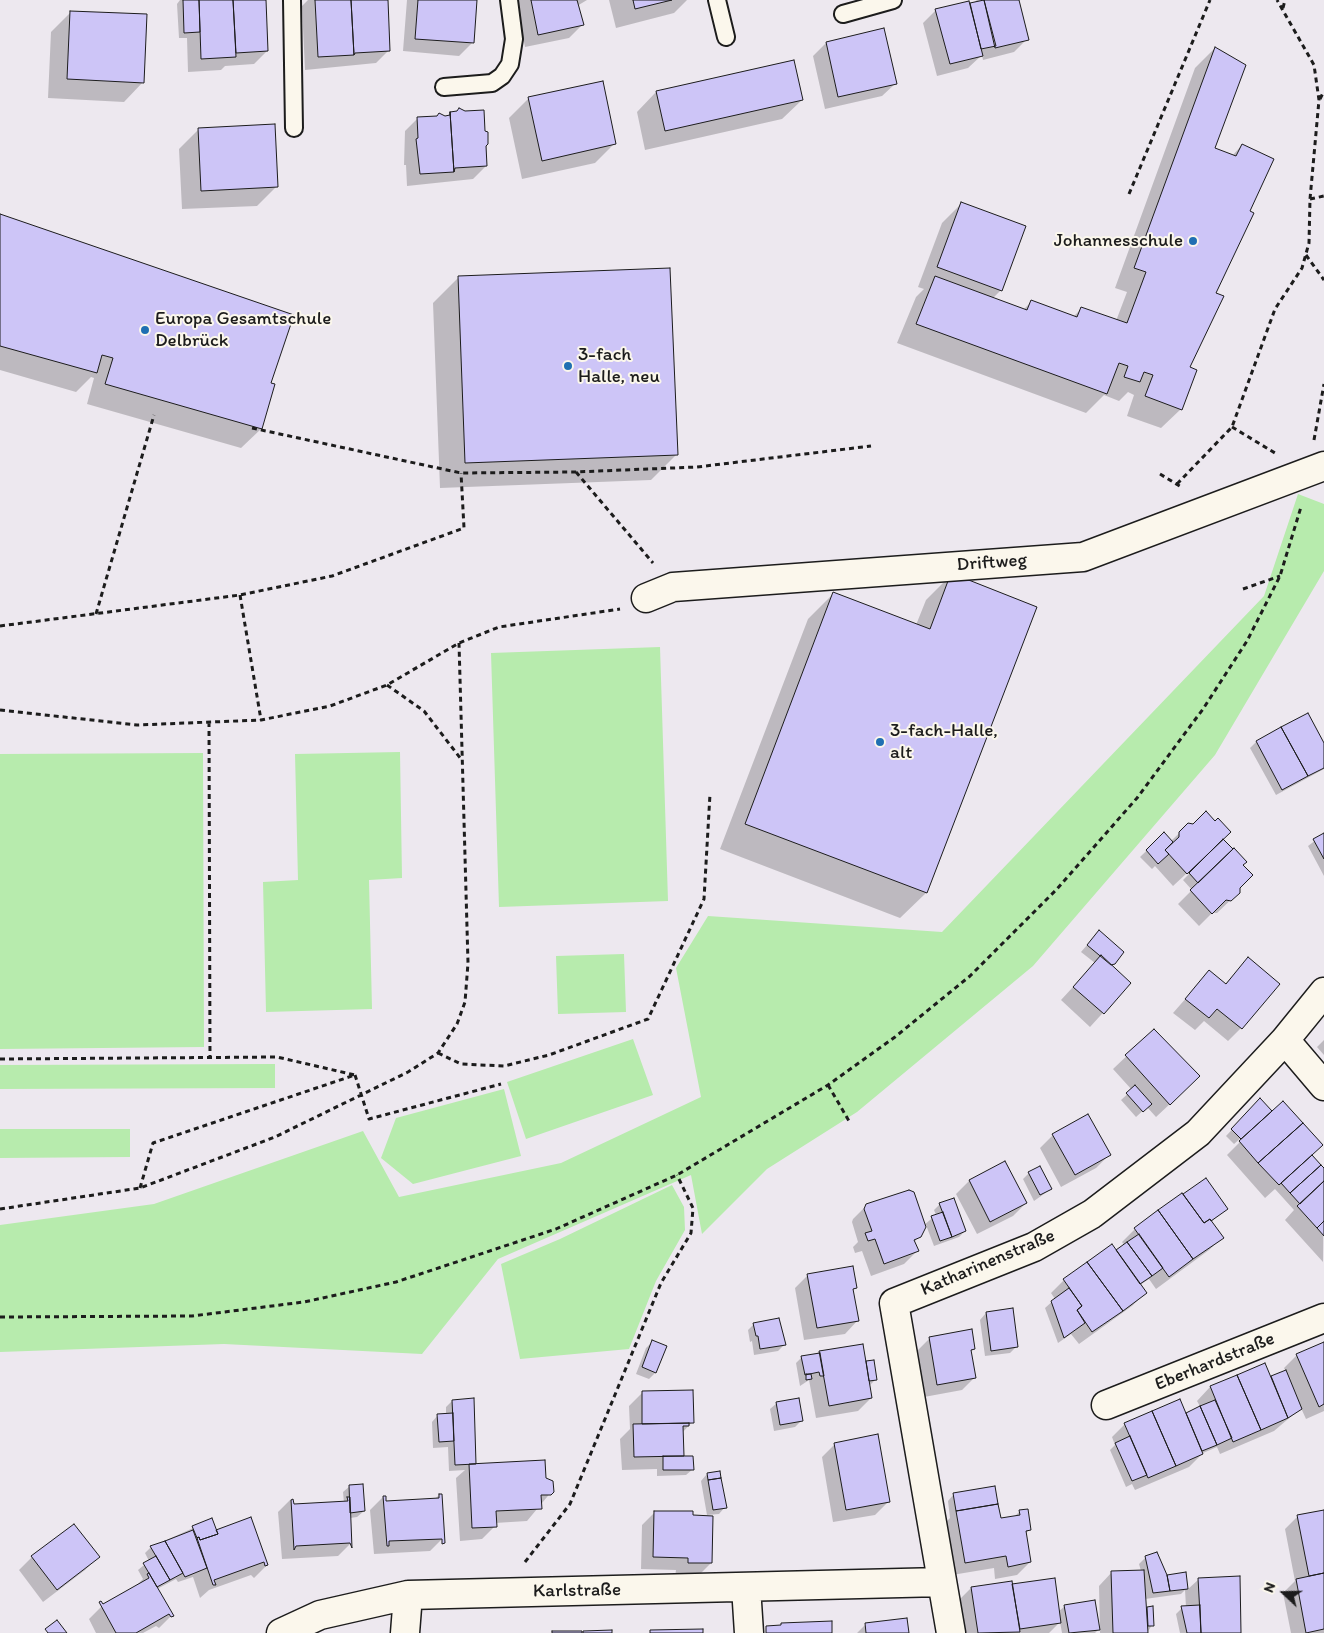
<!DOCTYPE html>
<html>
<head>
<meta charset="utf-8">
<style>
  body { margin:0 }
  #map { position:relative; width:1324px; height:1633px; overflow:hidden; background:#ede8ef; font-family:Itim,sans-serif }
  canvas { display:block }
  .north { position:absolute; left:1259px; top:1568px; width:50px; height:50px; -webkit-text-stroke:4px #fbf7ec; paint-order:stroke; rotate:291deg; font-size:14px; font-weight:700; line-height:20px; text-align:center; color:#1c1c1c }
  .north::after { content:''; display:block; margin:auto; width:18px; height:22px; background:#1c1c1c; clip-path:polygon(50% 0,100% 100%,50% 72%,0 100%) }
</style>
</head>
<body>
<div id="map">
<canvas width="1324" height="1633"></canvas>
<div class="north">N</div>
</div>
<script>
const ctx = document.querySelector('canvas').getContext('2d');
ctx.lineJoin = 'round';
function paint(path, color) { ctx.fillStyle = color; ctx.fill(path, 'evenodd'); }
const shape = rows => new Path2D(rows.map(r => 'M' + r).join(''));
function stroke(path, color, width, dash) { ctx.strokeStyle = color; ctx.lineWidth = width; ctx.lineCap = dash ? 'butt' : 'round'; ctx.setLineDash(dash || []); ctx.stroke(path); }
function label(font, color, halo, rows, align = 'center') {
  ctx.font = font + ' Itim,sans-serif'; ctx.lineWidth = 4; ctx.setLineDash([]); ctx.textBaseline = 'middle'; ctx.strokeStyle = halo; ctx.fillStyle = color; for (const [text, x, y, turn = 0] of rows) {
    ctx.save(); ctx.translate(x, y); ctx.rotate((+turn || 0) * Math.PI / 180); ctx.textAlign = isNaN(turn) ? turn : align; if (halo) ctx.strokeText(text, 0, 0); ctx.fillText(text, 0, 0); ctx.restore();
  }
}
paint(shape([
  [1298,494,1324,504,1324,571,1215,755,1033,966,857,1112,767,1169,702,1234,691,1175,498,1259,422,1354,224,1344,0,1352,0,1225,154,1204,363,1131,399,1197,561,1163,701,1097,676,968,708,916,942,932,1264,596],
  [660,647,668,901,499,907,491,653],
  [400,752,402,878,369,880,372,1009,266,1012,263,882,298,880,295,754],
  [203,753,204,1047,0,1049,0,754],
  [624,954,626,1012,558,1014,556,956],
  [633,1039,653,1095,526,1139,507,1082],
  [275,1064,275,1088,0,1089,0,1065],
  [504,1089,521,1156,413,1184,381,1158,396,1118],
  [0,1129,130,1129,130,1157,0,1158],
  [672,1185,684,1207,685,1230,656,1281,629,1349,520,1359,501,1264,560,1239]
]), '#b7ebad');
paint(shape([
  [180,0,264,0,267,51,254,64,225,66,221,70,188,72,187,38,179,38,177,4],
  [308,0,387,0,389,50,376,63,305,70,302,6],
  [407,0,475,0,472,43,459,56,403,51],
  [516,0,587,0,577,6,582,25,569,38,525,47],
  [609,0,687,0,674,13,616,28],
  [977,0,1018,0,1027,39,1014,52,983,60,982,55,968,68,937,76,923,23,936,10,969,6],
  [71,12,143,82,124,102,48,98,51,32],
  [826,43,896,83,882,96,825,109,813,56],
  [1215,48,1214,149,1232,156,1242,145,1248,211,1215,294,1189,367,1181,409,1161,428,1127,416,1134,395,1128,392,1119,401,1104,395,1086,413,897,343,916,297,924,289,918,287,942,223,961,204,1001,290,992,299,1023,310,1032,301,1073,317,1082,308,1116,321,1127,292,1115,288,1195,68],
  [656,92,802,100,782,119,645,150,637,112],
  [529,98,615,143,595,163,522,179,509,118],
  [451,113,456,113,487,133,486,166,473,179,407,186,406,165,404,165,405,131,418,118,447,117],
  [199,129,277,186,257,206,182,209,179,149],
  [0,215,273,385,261,429,241,448,87,404,94,378,91,377,76,392,0,370],
  [458,278,677,454,651,480,440,488,433,303],
  [951,575,1036,607,926,893,900,918,720,849,808,619,834,593,916,625,926,600],
  [1307,715,1324,746,1324,769,1276,795,1250,748,1256,742],
  [1188,825,1222,840,1242,865,1239,892,1217,913,1212,913,1199,926,1178,904,1192,890,1183,880,1189,874,1187,873,1173,886,1155,866,1152,869,1140,857,1164,834,1171,841],
  [1324,834,1324,876,1308,846],
  [1093,938,1111,966,1130,983,1090,1027,1061,1000,1095,963,1081,952],
  [1248,959,1241,1028,1228,1041,1204,1021,1195,1030,1173,1013,1209,972,1225,984],
  [1154,1030,1186,1089,1156,1117,1147,1107,1136,1117,1121,1100,1132,1090,1113,1069],
  [1324,1040,1324,1055,1317,1047],
  [1260,1100,1324,1170,1323,1262,1285,1220,1294,1210,1275,1189,1265,1198,1227,1155,1244,1138,1242,1137,1234,1144,1226,1136],
  [1053,1135,1109,1155,1096,1168,1061,1187,1040,1148],
  [1005,1163,1026,1203,1013,1216,977,1234,956,1194,969,1181],
  [1029,1173,1051,1189,1034,1201,1023,1179],
  [1206,1180,1226,1209,1211,1222,1222,1238,1209,1250,1156,1289,1149,1279,1140,1285,1145,1293,1132,1306,1079,1344,1071,1334,1058,1343,1045,1308,1055,1299,1051,1293,1064,1280,1111,1246,1116,1252,1125,1246,1122,1242,1135,1229],
  [940,1204,965,1231,959,1237,934,1246,926,1225,914,1243,917,1251,904,1264,871,1276,862,1251,855,1253,853,1247,858,1242,852,1222,853,1219,867,1205,924,1225,936,1215,934,1210],
  [808,1275,855,1288,852,1291,858,1320,845,1334,804,1340,795,1288],
  [986,1313,1016,1347,1010,1353,985,1356,980,1320],
  [754,1324,784,1345,778,1351,754,1355,752,1341,750,1342,748,1330],
  [929,1339,974,1349,970,1352,975,1377,962,1390,924,1397,916,1352],
  [652,1342,665,1346,655,1373,649,1379,636,1374,646,1348],
  [1324,1343,1324,1411,1306,1419,1301,1408,1274,1431,1220,1454,1217,1447,1203,1453,1189,1467,1135,1490,1132,1484,1126,1487,1110,1450,1115,1445,1112,1437,1125,1424,1185,1414,1201,1408,1197,1401,1210,1387,1264,1364,1270,1378,1286,1372,1284,1368,1297,1355],
  [820,1352,865,1362,873,1361,876,1379,869,1386,871,1398,858,1411,816,1418,809,1380,800,1386,796,1363,802,1357],
  [642,1393,692,1422,682,1433,682,1455,693,1469,686,1475,657,1476,657,1469,622,1470,620,1439,630,1429,629,1406],
  [452,1401,474,1465,545,1479,552,1491,527,1521,495,1523,495,1526,482,1539,460,1541,456,1478,465,1470,449,1471,448,1447,433,1448,432,1422,438,1415,446,1415,446,1407],
  [777,1403,801,1421,795,1427,774,1431,770,1409],
  [835,1444,888,1502,875,1515,833,1522,822,1457],
  [707,1474,725,1507,719,1514,707,1515,701,1481],
  [350,1486,364,1511,357,1517,350,1518,351,1543,338,1556,282,1559,278,1512,291,1499,293,1505,344,1503,343,1492],
  [954,1494,999,1519,1014,1517,1020,1511,1030,1529,1025,1534,1030,1562,1017,1575,995,1579,994,1568,952,1575,943,1525,950,1518,948,1501],
  [439,1495,443,1538,430,1551,374,1554,370,1510,383,1497,385,1502,435,1499],
  [1324,1511,1324,1633,1291,1633,1283,1593,1295,1581,1285,1529,1298,1516],
  [655,1512,711,1563,698,1576,675,1576,676,1570,641,1569,642,1525],
  [250,1519,267,1565,254,1578,251,1575,209,1590,200,1598,193,1577,178,1582,176,1579,157,1589,172,1615,159,1628,156,1626,143,1633,96,1633,89,1619,102,1606,135,1587,143,1579,138,1570,149,1561,145,1553,151,1547,211,1520,215,1531],
  [74,1525,98,1557,85,1570,43,1602,19,1570,32,1557],
  [1146,1557,1165,1576,1185,1573,1187,1590,1199,1579,1240,1633,1180,1633,1176,1614,1182,1608,1186,1607,1185,1590,1181,1594,1145,1599,1145,1610,1148,1608,1152,1625,1147,1633,1100,1633,1099,1586,1112,1572,1141,1571,1139,1564],
  [1012,1586,1058,1612,1065,1606,1100,1628,1095,1633,1062,1633,1060,1622,1049,1633,963,1633,958,1601,971,1588],
  [866,1624,908,1633,857,1633]
]), '#0003');
const building = shape([
  [183,0,199,0,200,32,184,33,183,0],
  [199,0,233,0,236,57,201,59,199,0],
  [233,0,266,0,268,51,236,53,233,0],
  [315,0,351,0,354,55,318,57,315,0],
  [351,0,388,0,390,51,355,53,354,55,351,0],
  [418,0,477,0,474,43,415,39,418,0],
  [531,0,577,0,584,25,538,35,531,0],
  [633,0,672,0,635,9,633,0],
  [984,0,1019,0,1029,40,995,48,984,0],
  [984,0,996,46,981,49,970,3,984,0],
  [969,1,983,56,950,64,935,9,969,1],
  [70,11,147,14,144,83,67,79,70,11],
  [884,28,897,84,838,97,826,42,884,28],
  [1215,47,1246,65,1215,148,1236,156,1242,144,1274,159,1250,211,1254,213,1216,293,1224,296,1190,367,1197,370,1182,410,1145,396,1153,375,1144,372,1140,382,1124,377,1128,366,1119,363,1107,394,916,324,935,276,1027,310,1031,300,1077,317,1081,307,1127,323,1146,272,1134,268,1215,47],
  [794,60,803,100,665,131,656,91,794,60],
  [603,81,616,144,542,161,528,97,603,81],
  [459,108,465,111,484,110,485,131,488,132,488,144,486,146,487,166,455,168,454,172,450,112,457,111,459,108],
  [450,112,454,172,420,174,416,139,418,138,417,117,437,116,439,113,445,116,450,115,450,112],
  [275,124,278,187,201,191,198,128,275,124],
  [961,202,1026,226,1002,291,937,267,961,202],
  [0,214,294,315,271,383,275,384,262,429,105,384,113,358,102,355,97,373,0,346,0,214],
  [670,268,678,455,465,463,458,276,670,268],
  [951,573,1037,607,927,893,745,824,833,592,930,629,951,573],
  [1308,713,1324,743,1324,768,1308,776,1281,727,1308,713],
  [1281,727,1308,776,1282,790,1256,741,1281,727],
  [1206,811,1215,821,1218,818,1231,832,1187,874,1165,850,1179,837,1179,832,1188,823,1193,824,1206,811],
  [1164,832,1173,842,1165,850,1169,854,1158,864,1146,850,1164,832],
  [1324,833,1324,859,1313,839,1324,833],
  [1223,839,1233,849,1198,883,1189,873,1223,839],
  [1234,848,1247,862,1243,865,1253,875,1240,888,1240,893,1231,901,1226,900,1212,914,1190,890,1234,848],
  [1099,930,1124,952,1115,964,1111,965,1087,945,1099,930],
  [1101,955,1131,983,1104,1014,1073,987,1101,955],
  [1248,957,1280,984,1242,1029,1217,1009,1209,1018,1185,999,1209,970,1226,984,1248,957],
  [1154,1029,1200,1076,1170,1105,1125,1055,1154,1029],
  [1135,1085,1152,1104,1143,1112,1126,1093,1135,1085],
  [1260,1098,1272,1111,1241,1139,1231,1129,1260,1098],
  [1283,1101,1303,1123,1258,1163,1239,1141,1283,1101],
  [1088,1114,1111,1155,1075,1175,1052,1134,1088,1114],
  [1303,1123,1323,1145,1279,1185,1258,1163,1303,1123],
  [1312,1155,1321,1165,1290,1193,1281,1183,1312,1155],
  [1005,1161,1027,1203,990,1222,969,1180,1005,1161],
  [1321,1165,1324,1168,1324,1181,1300,1204,1290,1193,1321,1165],
  [1040,1166,1052,1189,1040,1195,1028,1172,1040,1166],
  [1206,1178,1228,1209,1211,1221,1210,1219,1204,1223,1183,1194,1206,1178],
  [1324,1181,1324,1221,1317,1228,1297,1206,1324,1181],
  [909,1190,914,1192,926,1227,921,1237,914,1240,919,1251,884,1264,875,1239,868,1241,865,1233,872,1231,864,1209,866,1204,909,1190],
  [1182,1193,1204,1223,1210,1219,1224,1238,1193,1259,1158,1210,1182,1193],
  [954,1198,966,1231,952,1237,939,1203,954,1198],
  [1158,1210,1193,1259,1169,1277,1134,1228,1158,1210],
  [943,1212,952,1237,940,1241,931,1216,943,1212],
  [1324,1221,1324,1236,1317,1228,1324,1221],
  [1139,1234,1163,1268,1152,1276,1127,1242,1139,1234],
  [1127,1242,1152,1276,1140,1284,1116,1250,1127,1242],
  [1112,1244,1147,1293,1123,1311,1087,1262,1112,1244],
  [1087,1262,1123,1311,1092,1332,1077,1310,1082,1306,1063,1279,1087,1262],
  [853,1266,857,1288,853,1289,859,1321,817,1328,807,1274,853,1266],
  [1069,1288,1082,1306,1077,1310,1085,1323,1064,1338,1051,1301,1069,1288],
  [1013,1308,1018,1347,991,1351,986,1312,1013,1308],
  [779,1318,786,1345,760,1349,758,1336,756,1336,753,1323,779,1318],
  [972,1329,975,1349,971,1350,976,1378,937,1385,929,1337,972,1329],
  [652,1340,667,1346,656,1373,642,1367,652,1340],
  [1324,1342,1324,1404,1319,1407,1296,1354,1324,1342],
  [863,1344,872,1398,829,1406,819,1351,863,1344],
  [820,1353,824,1376,820,1376,819,1372,805,1375,801,1356,820,1353],
  [874,1360,877,1380,869,1381,866,1361,874,1360],
  [1265,1363,1288,1418,1261,1430,1237,1375,1265,1363],
  [1286,1370,1302,1409,1288,1418,1271,1376,1286,1370],
  [806,1374,811,1374,812,1379,806,1380,806,1374],
  [1237,1375,1261,1430,1233,1442,1210,1386,1237,1375],
  [693,1390,694,1423,642,1424,642,1391,693,1390],
  [474,1398,476,1464,455,1465,452,1400,474,1398],
  [799,1398,803,1421,780,1425,776,1402,799,1398],
  [1180,1399,1203,1454,1176,1466,1152,1411,1180,1399],
  [1215,1400,1232,1438,1217,1445,1200,1406,1215,1400],
  [1200,1406,1217,1445,1202,1451,1186,1413,1200,1406],
  [1152,1411,1176,1466,1148,1478,1124,1423,1152,1411],
  [453,1413,454,1441,439,1442,437,1414,453,1413],
  [689,1423,689,1426,683,1426,684,1456,634,1457,633,1424,689,1423],
  [878,1434,890,1502,846,1510,834,1443,878,1434],
  [1130,1436,1147,1475,1132,1481,1115,1443,1130,1436],
  [663,1456,693,1456,694,1470,663,1470,663,1456],
  [545,1460,546,1478,553,1481,554,1492,551,1495,541,1495,542,1509,496,1511,497,1527,472,1528,469,1464,545,1460],
  [720,1471,721,1478,708,1480,707,1473,720,1471],
  [721,1478,727,1508,713,1510,708,1480,721,1478],
  [363,1484,365,1511,350,1513,349,1485,363,1484],
  [995,1486,998,1504,956,1511,953,1493,995,1486],
  [439,1494,442,1494,445,1543,442,1544,442,1539,389,1541,389,1546,387,1546,383,1496,386,1496,386,1501,439,1498,439,1494],
  [347,1497,350,1497,352,1548,350,1543,296,1546,294,1550,291,1500,293,1499,294,1504,348,1501,347,1497],
  [998,1504,1001,1518,1020,1515,1019,1510,1028,1509,1031,1530,1026,1531,1031,1562,1008,1567,1006,1556,965,1563,956,1511,998,1504],
  [1324,1510,1324,1573,1309,1576,1297,1515,1324,1510],
  [654,1511,693,1511,693,1515,713,1516,712,1563,688,1563,688,1558,653,1557,654,1511],
  [251,1517,268,1565,265,1566,264,1562,214,1580,216,1585,213,1585,197,1538,199,1537,200,1540,218,1534,216,1530,251,1517],
  [212,1518,218,1534,200,1540,199,1537,197,1538,192,1526,212,1518],
  [74,1524,100,1557,57,1590,31,1556,74,1524],
  [193,1530,207,1568,185,1577,165,1541,193,1530],
  [165,1541,183,1573,170,1580,150,1546,165,1541],
  [1157,1552,1167,1575,1170,1591,1153,1593,1145,1556,1157,1552],
  [156,1556,170,1580,157,1587,143,1563,156,1556],
  [1144,1570,1148,1633,1113,1633,1111,1571,1144,1570],
  [1186,1572,1188,1589,1170,1591,1167,1575,1186,1572],
  [149,1573,174,1616,171,1617,169,1614,136,1633,116,1633,99,1602,101,1601,103,1604,149,1578,147,1574,149,1573],
  [1324,1573,1324,1629,1306,1633,1296,1579,1324,1573],
  [1240,1576,1241,1633,1201,1633,1198,1578,1240,1576],
  [1055,1578,1061,1623,1020,1629,1012,1584,1055,1578],
  [1012,1581,1020,1632,978,1633,971,1587,1012,1581],
  [1095,1600,1100,1630,1069,1633,1064,1605,1095,1600],
  [1200,1605,1201,1633,1187,1633,1181,1606,1200,1605],
  [1153,1606,1154,1626,1148,1626,1147,1607,1153,1606],
  [907,1618,909,1633,866,1633,865,1623,907,1618],
  [57,1620,67,1633,48,1633,45,1629,57,1620],
  [832,1621,832,1633,766,1633,766,1626,781,1625,781,1623,832,1621],
  [703,1629,703,1633,650,1633,650,1630,703,1629],
  [612,1630,612,1633,583,1633,583,1631,612,1630],
  [552,1631,582,1631,582,1633,552,1633,552,1631]
]);
paint(building, '#cdc5f7');
stroke(building, '#1c1c1c', 1);
const service = shape([
  [292,0,294,128],
  [717,0,726,37],
  [843,14,893,0],
  [444,87,492,83,502,76,510,64,514,39,509,0]
]);
const minor = shape([
  [646,598,673,587,1083,557,1324,466],
  [1285,1040,1324,992],
  [1106,1405,1324,1318],
  [746,1587,749,1633],
  [281,1633,320,1615,408,1595,942,1582],
  [405,1633,408,1595],
  [951,1633,894,1303,1034,1247,1092,1214,1198,1133,1285,1040,1324,1086]
]);
stroke(service, '#1c1c1c', 20);
stroke(minor, '#1c1c1c', 31);
stroke(shape([
  [1283,8,1285,0],
  [1320,99,1324,91],
  [1129,194,1210,0],
  [1310,199,1324,196],
  [1306,255,1324,280],
  [1232,427,1275,453],
  [252,428,461,473,575,472,697,467,871,446],
  [1314,440,1324,384],
  [576,472,653,563],
  [1160,474,1183,488],
  [1177,484,1232,427,1275,309,1302,268,1309,243,1310,199,1319,100,1314,65,1277,0],
  [1243,589,1280,576],
  [240,595,261,720],
  [96,614,154,415],
  [0,626,240,595,332,576,464,528,461,473],
  [387,685,424,711,461,759],
  [0,710,137,725,261,720,330,706,387,685,459,643,499,627,620,609],
  [209,722,210,1058],
  [438,1053,461,1064,504,1066,549,1055,648,1019,704,899,710,794],
  [0,1059,277,1057,355,1075],
  [355,1075,369,1119,501,1084],
  [828,1085,849,1121],
  [140,1188,153,1143,355,1075],
  [0,1209,140,1188,275,1137,408,1072,438,1053,457,1024,465,1002,468,963,459,643],
  [0,1317,192,1316,304,1302,396,1282,556,1229,677,1175,828,1085,895,1037,970,976,1056,890,1137,798,1203,709,1247,641,1280,576,1301,507],
  [525,1562,570,1504,661,1283,691,1233,693,1208,677,1175]
]), '#1c1c1c', 3, [5, 4]);
stroke(service, '#fbf7ec', 16);
stroke(minor, '#fbf7ec', 28);
for (const [x, y, r, color] of [
  [1193,241,5,"#1f6fb2"],
  [145,330,5,"#1f6fb2"],
  [568,366,5,"#1f6fb2"],
  [880,742,5,"#1f6fb2"]
]) { const dot = new Path2D(); dot.arc(x, y, r, 0, 2 * Math.PI); ctx.fillStyle = color; ctx.fill(dot); stroke(dot, '#fbf7ec', 2); }
label('19px', '#1c1c1c', '#fbf7ec', [
  ["Johannesschule",1183,241,"right"],
  ["Europa Gesamtschule",155,319],
  ["Delbrück",155,341],
  ["3-fach",578,355],
  ["Halle, neu",578,377],
  ["3-fach-Halle,",890,731],
  ["alt",890,753]
], 'left');
label('19px', '#1c1c1c', '#fbf7ec', [
  ["Driftweg",992,563,-4],
  ["Katharinenstraße",988,1263,-23],
  ["Eberhardstraße",1215,1362,-22],
  ["Karlstraße",577,1591,-1]
]);
</script>
</body>
</html>
